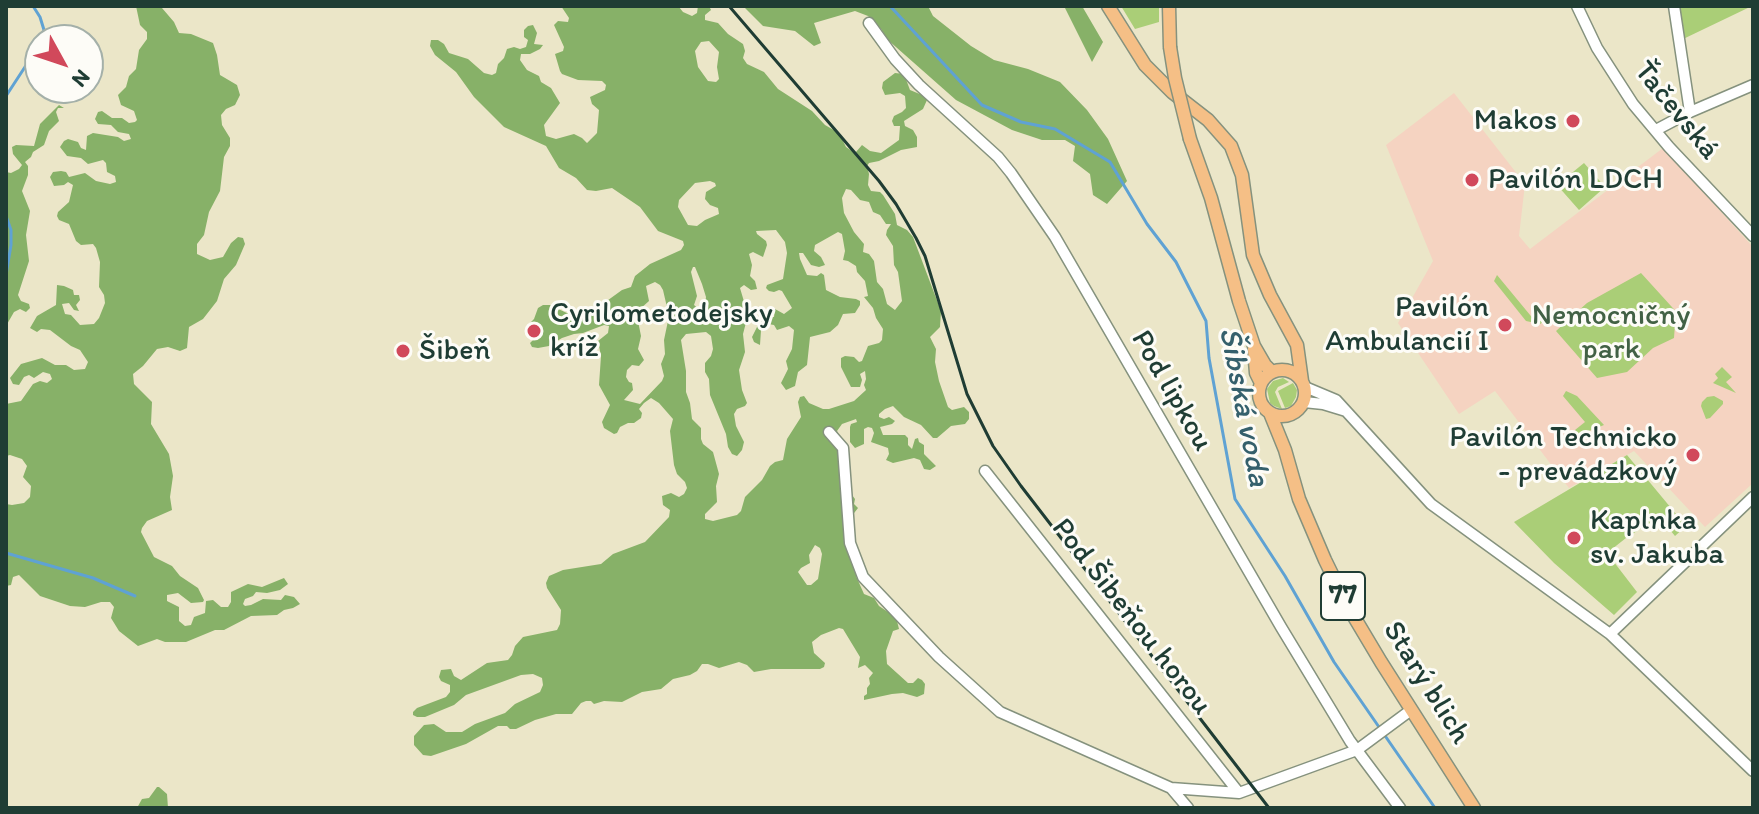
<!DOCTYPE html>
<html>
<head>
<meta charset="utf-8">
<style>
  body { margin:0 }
  #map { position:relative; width:1759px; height:814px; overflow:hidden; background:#ebe6c8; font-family:Itim,sans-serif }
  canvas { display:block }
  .frame { position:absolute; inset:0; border:8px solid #1f3d34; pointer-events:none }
  .north { position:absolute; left:24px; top:24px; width:80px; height:80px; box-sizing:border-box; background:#fdfcf7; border:2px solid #a4b0a9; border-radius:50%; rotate:130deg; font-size:22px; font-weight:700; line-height:32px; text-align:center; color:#1f3d34 }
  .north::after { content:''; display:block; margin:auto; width:28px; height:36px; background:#d1495b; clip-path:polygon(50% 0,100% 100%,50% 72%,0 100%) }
</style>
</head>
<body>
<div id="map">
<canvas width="1759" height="814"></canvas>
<div class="frame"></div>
<div class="north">N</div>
</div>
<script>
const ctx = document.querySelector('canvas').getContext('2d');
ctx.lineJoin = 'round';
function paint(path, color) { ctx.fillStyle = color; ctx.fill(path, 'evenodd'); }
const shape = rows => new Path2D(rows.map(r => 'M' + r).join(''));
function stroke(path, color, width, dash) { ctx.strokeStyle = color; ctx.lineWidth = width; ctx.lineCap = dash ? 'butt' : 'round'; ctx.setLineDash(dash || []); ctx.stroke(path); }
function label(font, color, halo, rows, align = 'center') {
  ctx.font = font + ' Itim,sans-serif'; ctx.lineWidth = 6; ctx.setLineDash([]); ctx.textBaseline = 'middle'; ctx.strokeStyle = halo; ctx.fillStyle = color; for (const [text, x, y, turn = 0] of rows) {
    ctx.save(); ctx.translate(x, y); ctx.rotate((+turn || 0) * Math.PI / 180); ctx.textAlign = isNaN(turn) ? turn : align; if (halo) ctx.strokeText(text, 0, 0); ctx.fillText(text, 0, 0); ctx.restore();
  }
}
paint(shape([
  [1454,93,1525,184,1519,236,1530,249,1663,148,1753,247,1753,483,1705,527,1634,451,1569,488,1495,391,1459,414,1398,323,1433,261,1386,145]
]), '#f5d3c1');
paint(shape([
  [1121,6,1159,6,1159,22,1135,29],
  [1674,6,1752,6,1679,41],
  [1584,163,1605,187,1579,210,1557,185],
  [1641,273,1681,317,1675,324,1674,338,1653,348,1627,372,1597,378,1556,331,1587,303],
  [1497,275,1535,321,1543,315,1546,320,1540,324,1526,321,1494,281],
  [1722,367,1732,377,1726,382,1736,393,1713,383,1718,378,1715,374],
  [1283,378,1289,382,1278,387,1275,392,1282,409,1274,406,1270,403,1267,389,1273,381],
  [1293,383,1297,390,1296,397,1291,406,1285,408,1278,391],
  [1566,391,1577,396,1604,425,1579,435,1575,430,1585,422,1563,396],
  [1714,396,1723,401,1723,404,1710,418,1706,419,1701,406,1702,402,1707,397],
  [1627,455,1686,526,1675,536,1659,517,1626,538,1607,553,1637,592,1614,615,1554,563,1514,522]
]), '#aace77');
paint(shape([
  [136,6,163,6,162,8,174,22,179,33,191,34,213,43,217,55,220,75,237,85,240,95,235,105,226,109,221,115,222,125,230,138,230,146,224,157,220,191,209,212,204,235,197,244,197,254,210,260,223,257,231,243,238,237,243,238,245,244,236,265,224,279,217,301,203,319,189,327,187,348,180,351,168,347,157,349,143,366,133,374,134,384,152,402,151,424,169,454,173,476,170,497,172,510,147,521,142,528,141,532,154,557,172,566,180,576,198,588,204,600,203,602,191,603,178,593,167,595,167,601,179,607,179,621,185,626,191,625,194,617,205,613,206,601,213,600,221,607,228,607,231,602,231,592,248,584,262,587,284,578,288,584,280,590,267,593,256,592,253,596,245,599,243,604,245,606,251,605,263,599,281,600,285,595,294,597,300,604,293,608,284,610,277,615,251,616,224,630,215,630,186,642,165,642,157,639,138,646,119,631,111,618,114,607,110,602,101,602,85,607,70,606,40,596,19,575,13,577,11,585,6,586,6,504,12,505,24,503,30,497,31,486,23,477,27,466,22,459,10,455,6,456,6,404,21,401,33,384,40,381,47,383,52,379,50,374,43,372,34,378,29,375,24,377,19,385,13,384,10,378,21,364,42,358,55,365,66,365,74,370,85,369,88,362,80,350,71,346,50,330,41,329,37,332,30,328,37,316,56,305,57,285,64,286,73,290,74,295,79,295,80,300,76,305,79,311,74,310,69,303,62,304,65,314,71,315,80,325,94,324,99,318,105,303,104,295,99,287,100,262,96,248,93,244,81,245,76,241,69,224,59,220,57,216,58,212,69,202,73,185,68,182,64,185,54,186,50,177,53,172,61,171,66,172,69,177,85,173,96,181,110,184,116,182,115,176,107,172,106,163,103,160,88,164,81,158,67,156,60,147,64,141,68,139,78,142,81,148,86,150,87,136,93,133,118,137,124,141,131,139,129,134,118,132,111,125,98,124,95,119,98,112,102,111,112,118,122,118,129,123,135,122,137,120,134,111,121,105,118,95,126,87,129,76,136,69,139,50,147,39,147,32,140,25],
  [561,6,674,6,679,7,683,12,692,16,697,13,698,6,709,6,711,10,705,15,705,20,718,23,728,34,743,44,745,51,743,58,747,64,764,72,778,89,812,111,825,125,839,133,846,147,852,151,856,152,862,145,870,151,881,153,899,140,900,126,894,126,892,121,894,116,902,112,906,108,905,96,900,93,885,95,882,88,883,82,895,73,904,74,910,90,922,95,927,100,923,109,904,121,905,126,913,130,917,137,917,147,901,150,879,161,869,163,867,166,869,174,868,185,871,191,880,192,883,195,895,214,897,225,907,230,913,237,941,311,940,327,930,337,936,349,935,362,939,381,948,407,952,410,964,407,969,412,969,419,965,424,951,426,937,438,933,438,921,425,904,417,893,406,885,409,879,414,879,417,884,419,889,417,895,421,892,424,880,427,883,435,905,435,908,438,908,445,912,449,915,439,918,438,919,442,924,445,924,454,936,466,930,470,924,469,920,460,914,458,893,463,886,460,889,454,888,448,871,442,874,433,872,428,868,427,864,429,864,444,855,448,850,442,850,427,851,424,857,422,856,419,842,424,837,431,843,443,848,447,848,463,845,486,855,499,854,504,858,508,851,517,856,576,864,594,874,598,879,606,891,614,897,621,899,629,893,631,886,651,887,664,908,683,913,683,918,678,922,680,925,684,924,694,917,697,903,693,892,694,864,700,864,696,867,694,867,688,870,684,869,678,873,673,865,665,858,668,860,657,843,629,839,628,821,635,812,642,814,653,825,663,824,667,820,669,771,669,754,672,747,665,739,662,719,668,708,664,702,664,697,671,690,675,673,679,661,689,642,692,622,702,604,701,594,704,591,701,586,701,581,703,572,714,556,714,535,720,516,729,510,729,507,726,498,726,466,744,431,756,423,755,414,745,414,736,424,725,434,724,446,732,462,732,475,724,505,713,515,704,540,692,543,685,542,678,533,674,521,675,466,695,454,705,425,717,417,717,413,715,413,712,417,708,446,697,450,692,450,685,441,681,439,677,441,670,451,669,454,676,461,680,487,663,508,660,512,655,515,646,523,637,557,630,560,624,561,610,547,588,546,583,549,576,563,570,601,564,613,554,645,542,669,517,670,510,663,505,662,496,671,493,679,497,684,494,687,488,685,482,677,474,674,465,670,431,673,419,659,403,651,398,644,403,639,409,642,413,641,418,634,423,628,423,620,427,617,433,614,434,604,428,602,422,610,405,599,385,601,356,598,341,608,333,609,326,604,325,583,333,574,334,562,338,549,346,538,348,532,347,530,343,539,334,539,329,535,324,529,324,534,319,538,308,543,305,550,305,571,315,593,311,622,290,631,287,635,276,650,264,681,250,684,245,683,241,658,231,640,207,612,188,596,191,587,190,576,178,559,168,546,146,504,127,474,97,456,72,435,55,430,46,431,40,438,40,444,44,449,53,468,59,484,73,492,75,496,73,498,64,504,58,507,49,514,47,520,49,526,47,528,40,524,37,524,30,528,26,533,25,537,33,534,44,543,45,540,49,530,54,521,54,520,60,527,70,539,76,541,82,551,88,560,103,544,125,546,136,556,139,574,134,582,138,587,143,597,133,599,110,592,104,590,97,605,90,606,85,602,81,578,80,562,74,560,71,555,54,563,51,564,47,554,25,558,21,568,22,569,18],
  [709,41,719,52,717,67,719,79,716,82,708,81,698,67,695,51,701,42],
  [710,181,715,183,716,186,706,192,705,199,710,205,718,208,719,214,705,220,697,226,688,225,678,207,679,200,695,183],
  [846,189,851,190,860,200,869,202,873,212,880,215,886,224,891,224,887,230,886,235,893,246,894,265,898,272,902,301,895,310,887,304,883,289,877,282,874,261,869,254,863,252,864,244,854,232,844,213,842,198],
  [776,230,785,242,787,253,783,279,767,285,766,288,769,291,774,292,779,290,782,291,792,308,784,314,775,309,774,317,770,317,768,312,764,313,758,320,758,325,752,337,754,342,760,345,761,330,768,324,774,325,777,330,789,326,794,330,792,349,786,361,788,369,781,383,786,390,795,386,798,372,807,365,810,337,830,332,838,325,843,314,855,313,860,305,860,301,856,299,840,297,826,290,824,275,821,273,817,276,807,275,800,259,799,253,803,253,811,265,819,267,825,265,821,257,814,251,815,245,838,232,842,234,845,251,843,260,848,261,856,266,857,272,865,281,868,296,864,297,873,308,876,318,883,329,882,340,879,343,868,346,862,361,859,362,854,357,845,356,841,358,841,367,851,387,860,387,862,380,860,374,865,371,866,379,864,385,866,390,854,401,829,409,823,409,809,403,804,396,800,397,798,402,801,417,787,439,783,460,775,462,770,466,762,480,745,497,741,511,737,515,713,521,705,519,705,514,717,502,716,486,719,474,713,452,703,444,701,439,701,428,692,419,690,403,686,392,686,371,681,340,686,334,706,332,711,336,713,349,711,356,705,363,705,372,709,379,710,395,726,434,728,447,732,454,737,456,742,450,744,442,736,426,734,414,737,409,745,406,747,403,742,390,739,370,745,352,743,334,748,315,740,288,744,285,751,290,757,289,755,281,750,276,752,265,749,254,753,252,763,257,767,245,766,241,757,234,756,231],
  [693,267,695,267,702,284,706,297,705,304,699,309,694,305,697,296,691,272],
  [655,282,660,285,663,290,669,316,664,340,665,354,661,364,664,376,662,381,640,404,624,400,633,390,632,383,629,382,626,377,627,370,632,365,639,366,644,360,638,349,641,336,637,316,640,309,649,301,646,286],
  [815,545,820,548,822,554,818,579,811,585,807,585,798,572,801,568,810,563,809,555],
  [743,6,928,6,933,16,971,46,994,60,1028,69,1060,82,1087,110,1108,139,1127,181,1107,204,1093,195,1090,174,1073,161,1075,146,1065,140,1042,140,1012,130,956,100,888,40,881,29,868,16,855,11,814,23,821,43,814,46,795,31,763,26],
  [1064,6,1082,6,1103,42,1092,62],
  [59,105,64,108,58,108,56,112,59,121,49,131,44,145,33,152,31,157,25,162,28,166,28,175,22,191,30,211,26,235,29,261,18,295,21,301,29,304,30,308,26,312,20,309,14,312,6,326,6,172,11,173,19,169,22,165,13,154,12,147,16,145,34,146,40,124],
  [157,787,159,787,167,794,168,808,137,808,142,799,149,798]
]), '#87b168');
stroke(shape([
  [33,6,40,17,44,30,42,40],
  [890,6,982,105,1021,122,1055,129,1110,162,1147,224,1176,262,1206,321,1209,358,1235,499,1285,576,1334,662,1435,808],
  [6,96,40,44],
  [6,216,11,230,11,245,6,275],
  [6,553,93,578,135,596]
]), '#5fa2d3', 3);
const minor = shape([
  [1577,6,1597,48,1633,104,1669,147,1753,236],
  [1674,6,1690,112],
  [869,23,895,59,919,85,998,157,1011,173,1055,237,1281,627,1350,741,1400,808],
  [1656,130,1690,112,1753,85],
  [1305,387,1336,400,1431,504,1610,634,1753,771],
  [1304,402,1323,404,1346,411],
  [829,432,843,448,850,543,863,577,939,657,1000,712,1171,788,1239,793,1357,750,1411,710],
  [985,471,1239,793],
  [1610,634,1753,497],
  [1171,788,1188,808]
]);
const major = shape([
  [1108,6,1145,65,1172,92,1208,120,1231,146,1242,175,1253,255,1270,295,1297,345,1302,381],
  [1169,6,1170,47],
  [1190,139,1211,198,1239,301,1254,346,1265,365,1272,372],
  [1254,349,1256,373,1261,383],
  '1259 393a23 23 0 1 1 46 0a23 23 0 1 1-46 0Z',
  [1270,413,1285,450,1299,499,1325,560,1347,605,1381,662,1474,808]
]);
stroke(minor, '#85927e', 13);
stroke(major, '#85927e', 15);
stroke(minor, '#fff', 10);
stroke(major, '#f5bf86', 12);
stroke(shape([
  [729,6,879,181,896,204,916,238,925,256,967,394,993,446,1021,486,1269,808]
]), '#1f3d34', 3);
const majorBridge = shape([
  [1170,47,1175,78,1190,139]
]);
stroke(majorBridge, '#85927e', 15, []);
stroke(majorBridge, '#f5bf86', 12);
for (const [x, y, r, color] of [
  [1573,121,8,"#d1495b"],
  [1472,180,8,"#d1495b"],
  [1505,325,8,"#d1495b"],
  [534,331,8,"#d1495b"],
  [403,351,8,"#d1495b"],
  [1693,455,8,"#d1495b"],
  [1574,538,8,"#d1495b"]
]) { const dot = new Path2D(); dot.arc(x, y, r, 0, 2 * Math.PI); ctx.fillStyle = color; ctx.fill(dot); stroke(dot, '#fdfcf7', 3); }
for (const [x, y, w] of [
  [1343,596,44]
]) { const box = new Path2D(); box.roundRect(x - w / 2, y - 24, w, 48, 6); ctx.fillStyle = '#fdfcf7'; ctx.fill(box); stroke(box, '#1f3d34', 2); }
label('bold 28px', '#1f3d34', null, [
  ["77",1343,596]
]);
label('30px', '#1f3d34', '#fdfcf7', [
  ["Ťačevská",1676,111,51],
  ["Pod lipkou",1171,391,60],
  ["Pod Šibeňou horou",1131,617,52],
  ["Starý blich",1426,683,58]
]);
label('30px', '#1f3d34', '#fdfcf7', [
  ["Makos",1557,121,"right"],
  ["Pavilón LDCH",1488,180],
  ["Pavilón",1489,308,"right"],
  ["Ambulancií I",1489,342,"right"],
  ["Cyrilometodejsky",550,314],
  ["kríž",550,348],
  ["Šibeň",419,351],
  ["Pavilón Technicko",1677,438,"right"],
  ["- prevádzkový",1677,472,"right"],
  ["Kaplnka",1590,521],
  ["sv. Jakuba",1590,555]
], 'left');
label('30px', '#426145', '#fdfcf7', [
  ["Nemocničný",1611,316],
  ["park",1611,350]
]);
label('italic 32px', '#35606c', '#fdfcf7', [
  ["Šibská voda",1243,407,79]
]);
</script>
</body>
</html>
